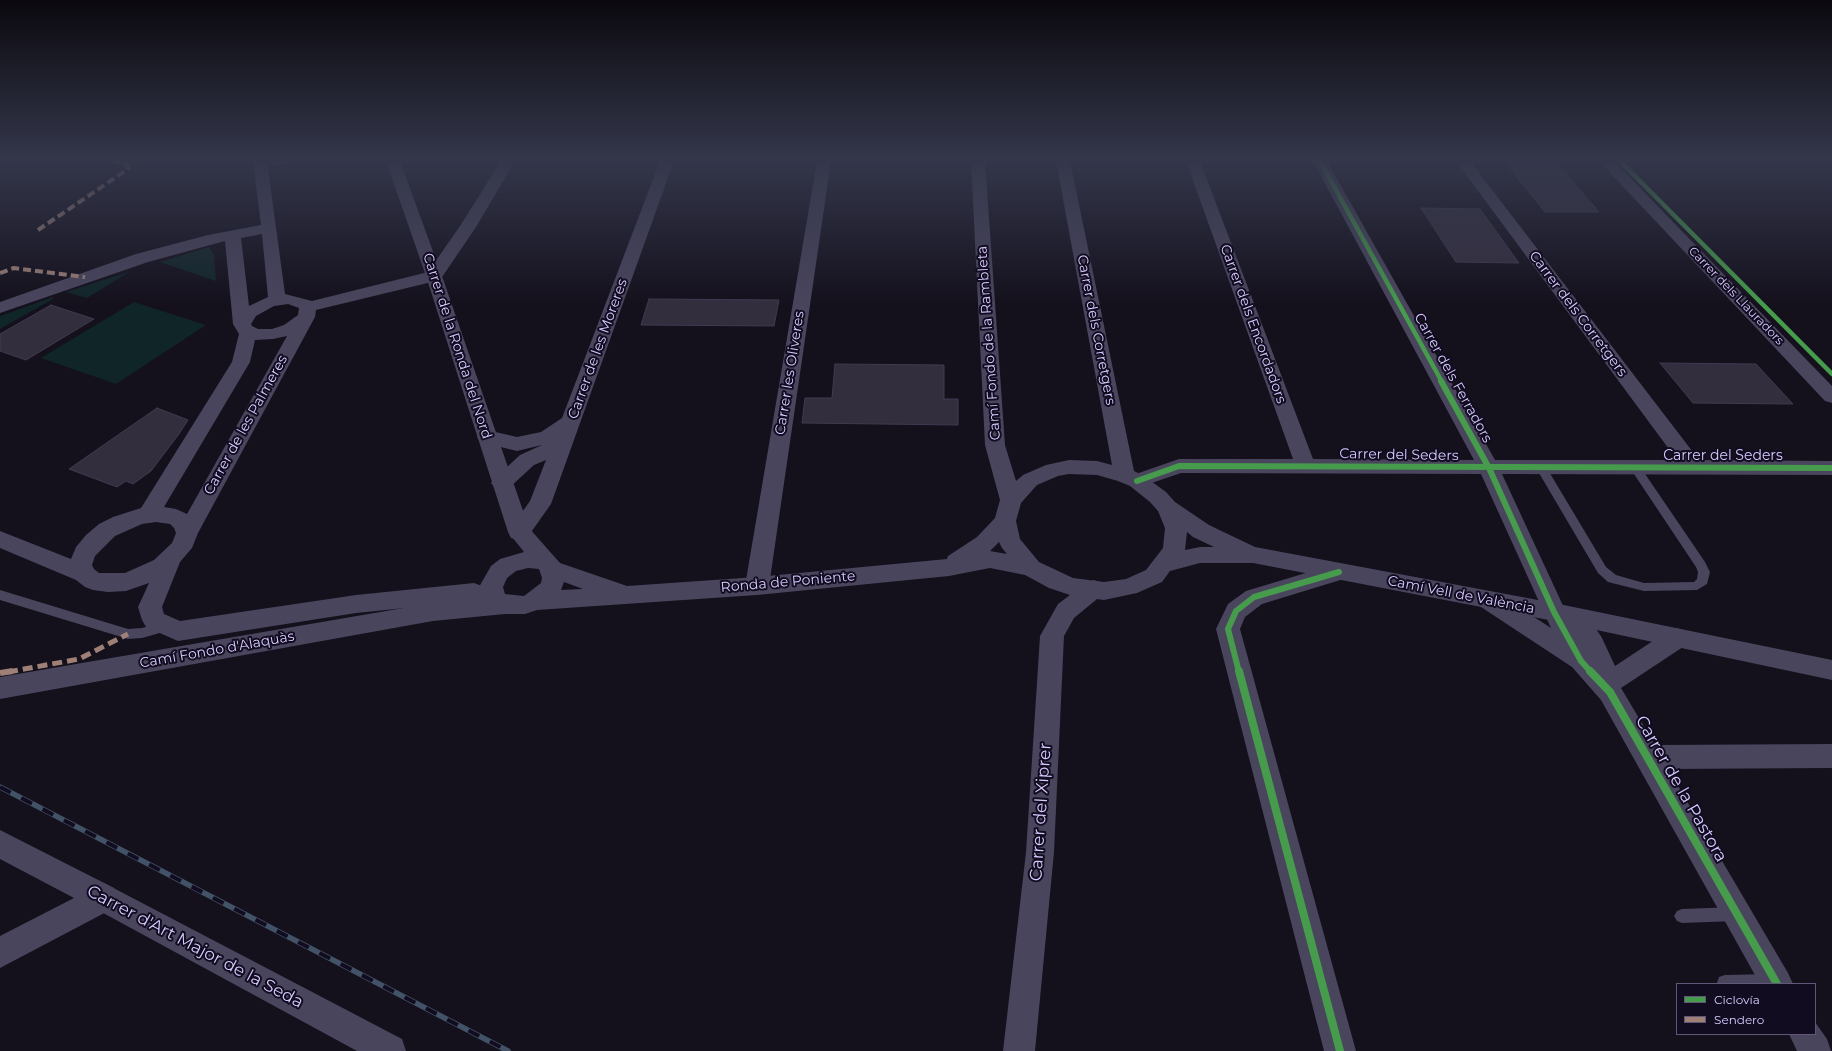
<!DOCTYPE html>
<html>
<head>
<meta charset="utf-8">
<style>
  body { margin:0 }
  #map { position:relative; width:1832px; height:1051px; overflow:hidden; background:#14101c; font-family:Montserrat,sans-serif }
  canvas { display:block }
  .legend { position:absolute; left:1676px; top:983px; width:140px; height:52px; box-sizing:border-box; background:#120c20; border:1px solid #615879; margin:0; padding:5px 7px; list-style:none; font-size:12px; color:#d8cbff }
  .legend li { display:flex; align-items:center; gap:8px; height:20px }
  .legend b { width:20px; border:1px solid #615879 }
</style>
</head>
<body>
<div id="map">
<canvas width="1832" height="1051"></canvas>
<ul class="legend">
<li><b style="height:5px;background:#469c4c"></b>Ciclovía</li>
<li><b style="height:5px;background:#9e8076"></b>Sendero</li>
</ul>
</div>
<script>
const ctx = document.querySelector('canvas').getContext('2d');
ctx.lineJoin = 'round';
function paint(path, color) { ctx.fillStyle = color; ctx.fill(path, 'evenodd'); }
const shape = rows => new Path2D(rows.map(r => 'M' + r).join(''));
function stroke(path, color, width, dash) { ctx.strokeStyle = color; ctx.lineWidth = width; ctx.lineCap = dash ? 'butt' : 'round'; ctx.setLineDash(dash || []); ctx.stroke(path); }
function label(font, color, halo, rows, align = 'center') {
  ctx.font = font + ' Montserrat,sans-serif'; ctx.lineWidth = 4; ctx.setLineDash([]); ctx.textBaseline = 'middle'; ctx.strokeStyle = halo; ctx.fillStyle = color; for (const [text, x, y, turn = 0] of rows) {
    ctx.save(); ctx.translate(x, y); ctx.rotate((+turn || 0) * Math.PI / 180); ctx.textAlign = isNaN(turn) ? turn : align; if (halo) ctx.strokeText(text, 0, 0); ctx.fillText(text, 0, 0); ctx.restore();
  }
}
paint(shape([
  [209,247,214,255,216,281,160,262],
  [129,272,87,298,66,292],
  [53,297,53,299,0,329,0,316],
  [134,302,206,325,116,384,41,358]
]), '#102528');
const building = shape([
  [1504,161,1555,161,1599,212,1545,212,1504,161],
  [1421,208,1480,209,1519,263,1456,262,1421,208],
  [649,299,779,300,774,326,641,325,649,299],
  [51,305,94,319,26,360,0,351,0,334,51,305],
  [1660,363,1756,364,1793,404,1693,403,1660,363],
  [835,364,944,365,944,399,958,399,958,425,802,423,805,398,832,398,835,364],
  [157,408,188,420,179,434,151,471,133,484,126,481,117,487,69,469,157,408]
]);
paint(building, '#332e3e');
stroke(building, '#413a50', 1);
paint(shape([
  [282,161,297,161,276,166,272,164,282,161],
  [1541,464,1545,465,1606,567,1616,575,1644,583,1694,582,1697,579,1698,572,1696,567,1630,468,1631,465,1639,465,1705,562,1710,572,1707,584,1697,590,1644,591,1608,582,1598,573,1536,468,1541,464],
  [0,590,128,629,142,628,167,621,171,623,173,626,171,629,167,631,142,638,128,639,0,600,0,590],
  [1736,907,1741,909,1743,914,1741,919,1736,921,1682,923,1677,921,1674,916,1677,911,1682,909,1736,907],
  [1772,974,1778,976,1779,984,1717,983,1719,977,1725,975,1772,974]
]), '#49455d');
paint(shape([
  [253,161,267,161,285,294,312,301,428,272,460,226,501,161,515,161,476,227,440,280,316,310,315,317,198,533,192,548,180,562,162,607,164,614,180,621,356,595,474,583,482,586,486,592,482,598,474,601,356,613,178,641,146,627,142,620,138,607,149,583,126,591,108,592,93,590,85,587,76,580,0,548,0,531,71,559,76,547,86,535,99,524,113,517,141,508,232,362,239,334,233,324,225,241,148,262,0,313,0,302,136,254,208,235,261,225,253,161],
  [262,234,268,297,249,306,241,238,262,234],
  [288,304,299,308,298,315,284,325,272,329,258,329,252,326,251,324,256,316,274,306,288,304],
  [287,336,187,514,176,509,164,507,250,362,255,340,273,339,287,336],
  [156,522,170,524,174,528,176,533,172,543,154,560,125,573,99,573,94,569,92,565,95,556,115,536,142,524,156,522],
  [660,161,674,161,551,504,527,538,519,540,511,538,508,532,530,501,546,460,534,465,509,488,502,490,495,488,491,483,495,478,520,455,542,445,517,451,480,442,477,437,480,432,487,430,517,437,541,432,562,418,660,161],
  [817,161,831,161,769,586,765,592,757,595,749,592,745,586,817,161],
  [1186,161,1200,161,1313,459,1474,460,1313,161,1327,161,1495,460,1677,460,1456,161,1470,161,1699,460,1832,461,1832,475,1502,474,1566,612,1568,610,1576,608,1584,610,1602,638,1615,666,1668,631,1677,628,1686,631,1689,638,1686,645,1621,688,1655,745,1832,744,1832,768,1668,769,1788,973,1793,984,1760,984,1601,700,1572,667,1481,607,1477,600,1481,593,1489,591,1497,593,1551,628,1481,474,1181,473,1137,488,1130,486,1126,481,1130,476,1179,459,1293,459,1186,161],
  [1339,563,1347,566,1350,572,1347,578,1262,604,1245,617,1240,629,1356,1051,1324,1051,1216,629,1228,604,1246,591,1339,563],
  [1094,580,1102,583,1106,589,1102,595,1074,618,1064,636,1054,852,1035,1051,1003,1051,1026,852,1040,636,1058,604,1086,583,1094,580],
  [104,883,402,1039,406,1051,357,1051,94,908,89,898,94,888,104,883],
  [1815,1022,1827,1039,1831,1051,1797,1051,1789,1034,1815,1034,1815,1022]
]), '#49455d');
paint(shape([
  [386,161,400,161,442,276,529,528,560,563,627,586,757,577,947,559,948,556,977,537,995,518,1000,500,985,445,971,161,985,161,1005,445,1016,481,1023,475,1046,465,1069,460,1097,461,1112,465,1056,161,1070,161,1134,471,1144,476,1166,492,1175,502,1209,525,1255,547,1554,603,1832,660,1832,680,1554,621,1253,563,1200,563,1170,571,1162,582,1137,593,1104,600,1073,596,1049,588,1025,575,990,568,949,576,757,595,537,610,525,614,505,614,433,621,0,699,0,677,433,603,482,598,479,587,491,566,500,559,524,552,508,532,426,276,386,161],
  [1069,474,1097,475,1118,481,1130,486,1150,502,1158,511,1165,528,1163,548,1146,570,1126,579,1104,582,1073,578,1039,562,1020,539,1016,521,1021,503,1037,485,1058,476,1069,474],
  [1187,532,1193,537,1214,547,1200,547,1185,550,1187,532],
  [999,542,1002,548,1007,554,990,551,999,542],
  [528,568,539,569,542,578,541,583,524,596,505,594,503,587,507,578,516,571,528,568],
  [564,582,583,589,561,590,564,582],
  [1599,161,1614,161,1832,386,1832,403,1825,401,1599,161],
  [0,830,114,888,119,898,114,908,0,968,0,936,74,898,0,859,0,830]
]), '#49455d');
const rail = shape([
  [0,787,508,1051]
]);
stroke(rail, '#425267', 5.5);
stroke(rail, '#120c20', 4, [12]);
stroke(shape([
  [38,230,128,169,127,165,114,161],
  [0,273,14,268,85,277]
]), '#9e8076', 4, [8, 4]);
stroke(shape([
  [8,672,79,659,128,634]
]), '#9e8076', 5, [10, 5]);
stroke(shape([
  [0,673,13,671]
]), '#9e8076', 6, [13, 6]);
stroke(shape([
  [1320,161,1442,382],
  [1620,161,1832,374]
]), '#469c4c', 4.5);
stroke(shape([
  [1441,381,1489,468,1554,612,1581,661,1591,672],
  [1137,481,1179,466,1832,468],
  [1239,672,1228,629,1236,611,1254,597,1339,572]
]), '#469c4c', 6);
stroke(shape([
  [1239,671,1340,1051],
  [1590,671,1610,692,1777,984]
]), '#469c4c', 8);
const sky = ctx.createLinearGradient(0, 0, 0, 308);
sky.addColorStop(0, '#0b090f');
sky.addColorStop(0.52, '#34374b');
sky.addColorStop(1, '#34374b00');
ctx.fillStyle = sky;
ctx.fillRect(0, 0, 1832, 308);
label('12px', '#d8cbff', '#120c20', [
  ["Carrer dels Llauradors",1736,296,46]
]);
label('14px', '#d8cbff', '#120c20', [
  ["Carrer dels Corretgers",1578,314,53],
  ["Carrer dels Encordadors",1253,324,70],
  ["Carrer dels Corretgers",1096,330,79],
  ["Camí Fondo de la Rambleta",989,343,-94],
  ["Carrer de la Ronda del Nord",457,346,72],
  ["Carrer de les Moreres",598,349,-70],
  ["Carrer les Oliveres",790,373,-81],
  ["Carrer dels Ferradors",1453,378,61],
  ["Carrer de les Palmeres",246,425,-61],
  ["Carrer del Seders",1399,455,1],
  ["Carrer del Seders",1723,456],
  ["Ronda de Poniente",788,582,-5],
  ["Camí Vell de València",1461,595,11],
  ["Camí Fondo d'Alaquàs",217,650,-10]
]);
label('17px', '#d8cbff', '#120c20', [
  ["Carrer de la Pastora",1681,789,60],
  ["Carrer del Xiprer",1041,812,-86],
  ["Carrer d'Art Major de la Seda",195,947,28]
]);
</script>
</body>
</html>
